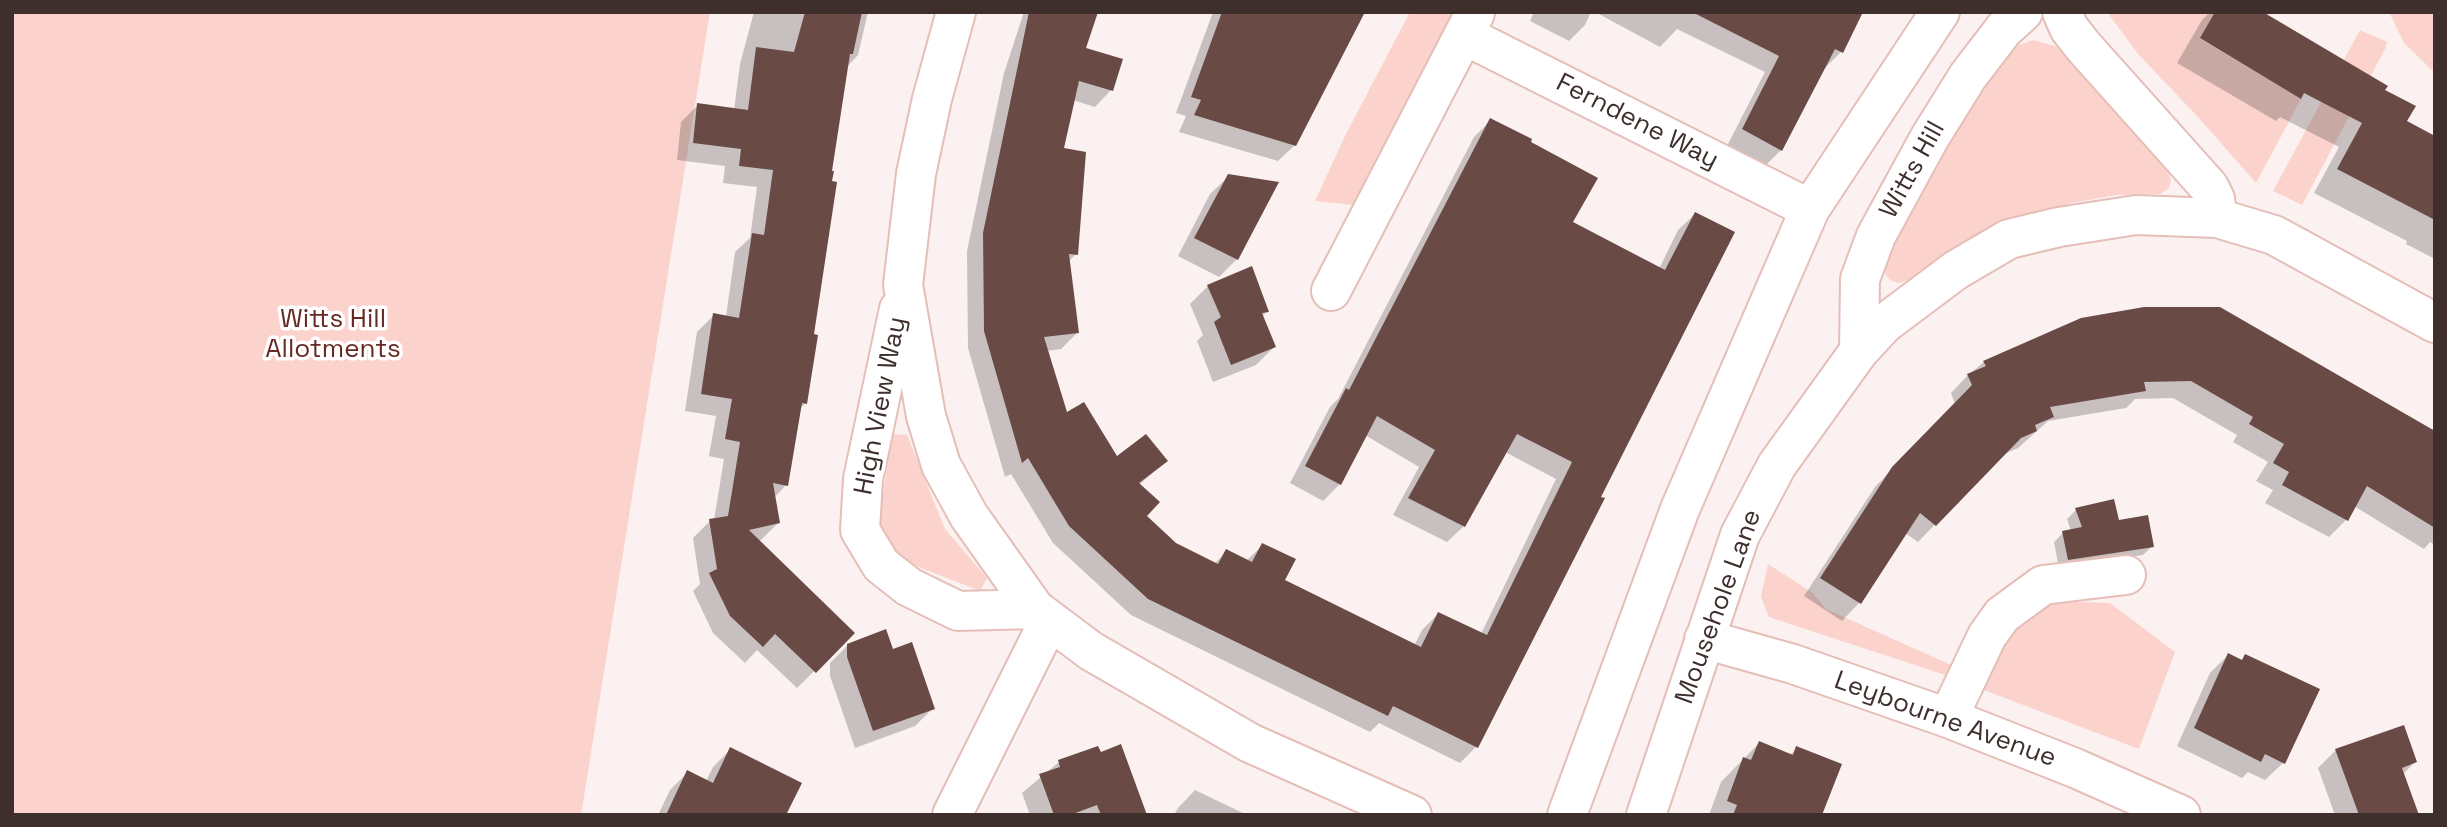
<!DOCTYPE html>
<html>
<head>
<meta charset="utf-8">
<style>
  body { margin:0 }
  #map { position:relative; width:2447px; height:827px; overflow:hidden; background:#faf1f0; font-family:"Space Grotesk",sans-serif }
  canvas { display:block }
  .frame { position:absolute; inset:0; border:14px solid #3e2f2d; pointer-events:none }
</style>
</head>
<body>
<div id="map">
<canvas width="2447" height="827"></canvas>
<div class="frame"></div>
</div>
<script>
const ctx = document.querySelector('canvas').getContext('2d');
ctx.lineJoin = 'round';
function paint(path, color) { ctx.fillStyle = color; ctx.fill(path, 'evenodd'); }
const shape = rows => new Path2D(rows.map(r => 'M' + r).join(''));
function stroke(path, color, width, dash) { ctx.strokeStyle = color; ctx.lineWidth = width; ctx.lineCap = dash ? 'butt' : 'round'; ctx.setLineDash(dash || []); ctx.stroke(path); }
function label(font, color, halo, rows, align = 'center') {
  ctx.font = font + ' "Space Grotesk",sans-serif'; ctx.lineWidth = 7; ctx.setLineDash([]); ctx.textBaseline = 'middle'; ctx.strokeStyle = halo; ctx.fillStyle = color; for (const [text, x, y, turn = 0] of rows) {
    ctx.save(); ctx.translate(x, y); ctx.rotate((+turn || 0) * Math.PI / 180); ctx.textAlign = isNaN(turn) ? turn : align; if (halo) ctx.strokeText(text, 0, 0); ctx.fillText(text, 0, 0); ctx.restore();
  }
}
paint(shape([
  [12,12,710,12,581,815,12,815],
  [1410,12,1475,12,1374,207,1315,201,1346,134],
  [2107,12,2215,12,2200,39,2301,99,2256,183,2198,117,2139,55],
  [2389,12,2435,12,2435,73,2404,43],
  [2360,30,2387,42,2385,49,2302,205,2273,191],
  [2033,40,2058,47,2107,104,2165,167,2171,179,2169,188,2160,194,2116,195,2072,203,2017,219,1936,260,1910,280,1898,283,1890,280,1884,272,1883,260,1889,246,1961,122,2005,56,2019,45],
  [892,434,907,435,945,529,987,578,980,591,898,559,878,527],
  [1768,564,1813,593,1826,609,1960,669,1957,679,1769,617,1761,597],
  [2045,601,2110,603,2175,652,2139,749,1976,687,2001,627]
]), '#fbd3cc');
paint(shape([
  [754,12,868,12,858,55,846,68,830,172,806,403,799,409,786,485,774,498,778,523,761,540,757,541,853,633,797,688,757,650,745,663,713,633,693,591,700,584,693,538,710,521,714,520,724,459,709,456,716,416,685,411,697,332,714,315,726,317,735,252,750,238,757,187,723,183,725,166,677,160,681,122,698,105,734,110,740,64],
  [1024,12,1096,12,1084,49,1111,90,1095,107,1073,100,1062,150,1076,254,1068,262,1077,333,1061,349,1046,351,1066,415,1116,459,1166,461,1139,485,1145,516,1175,545,1214,564,1226,552,1246,561,1263,545,1283,581,1414,646,1422,630,1438,614,1481,634,1556,479,1505,452,1464,526,1447,542,1393,515,1419,467,1365,435,1340,484,1323,501,1290,483,1330,407,1338,399,1474,137,1491,120,1571,222,1659,269,1678,230,1695,214,1599,497,1476,747,1460,763,1379,723,1370,732,1131,615,1053,543,1011,474,1005,477,968,348,967,251,1004,73],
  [1213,12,1363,12,1295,145,1278,161,1179,132,1186,116,1176,113],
  [1534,12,1591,12,1585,25,1569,41,1530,21],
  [1595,12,1784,12,1841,52,1825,68,1823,67,1781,150,1765,166,1727,146,1765,72,1677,29,1660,47],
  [2210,12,2268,12,2266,16,2383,91,2405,122,2435,138,2435,259,2406,244,2407,241,2314,193,2339,147,2280,117,2276,121,2177,63,2202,20],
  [1229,176,1237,259,1219,277,1178,256,1210,194],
  [1208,286,1267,311,1262,317,1274,347,1256,365,1213,382,1197,341,1203,335,1190,304],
  [2082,319,2435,436,2435,545,2430,542,2424,549,2354,506,2346,520,2329,537,2265,503,2273,490,2256,481,2268,462,2233,442,2237,435,2173,398,2135,399,2126,408,2048,421,2018,448,2002,455,1918,542,1905,533,1859,603,1842,621,1804,596,1875,487,1955,404,1951,393,1968,375,1984,362],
  [2113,501,2117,522,2152,546,2143,555,2059,568,2054,542,2063,533,2071,531,2067,519,2076,510],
  [848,645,892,651,933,708,915,726,855,748,830,676,830,663],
  [2228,655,2240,661,2245,656,2283,763,2265,780,2248,772,2242,778,2177,746,2210,673],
  [1759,743,1790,755,1797,748,1820,815,1709,815,1721,782],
  [731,749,784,815,658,815,670,790,687,773,706,781,713,767],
  [2336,750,2415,762,2403,774,2417,815,2335,815,2318,768],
  [1059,762,1142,815,1030,815,1022,793],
  [1195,790,1247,815,1174,815,1178,808]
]), '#0003');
paint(shape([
  [805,12,862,12,853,54,850,54,832,171,834,171,832,181,837,182,814,334,818,335,807,404,802,403,788,486,773,483,780,523,749,530,855,633,816,673,775,634,763,647,730,616,709,573,717,569,709,519,728,516,740,442,725,439,732,399,701,394,713,313,739,318,752,233,764,235,773,170,739,166,741,149,693,143,697,103,748,110,756,47,794,52],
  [1029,12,1098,12,1086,48,1123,59,1113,91,1079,81,1064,148,1086,152,1078,255,1069,254,1079,333,1044,337,1067,412,1084,402,1117,456,1146,434,1168,461,1139,483,1160,502,1147,516,1176,543,1218,564,1226,549,1252,562,1262,543,1296,559,1285,580,1421,647,1438,612,1487,635,1572,462,1517,434,1465,527,1408,498,1435,450,1377,416,1341,485,1305,466,1346,388,1349,390,1490,118,1532,139,1531,142,1598,178,1573,222,1665,270,1695,212,1735,232,1601,497,1605,498,1478,748,1393,706,1388,716,1148,599,1069,526,1028,458,1022,463,984,331,983,233],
  [1222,12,1365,12,1296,146,1194,115,1201,100,1191,97],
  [1692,12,1863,12,1843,53,1835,49,1782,151,1742,129,1779,56],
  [2215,12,2263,12,2388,86,2385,90,2416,106,2407,121,2435,136,2435,220,2337,169,2362,123,2304,93,2301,99,2200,38],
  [1228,174,1279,182,1238,260,1194,238],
  [1252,266,1269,312,1262,313,1276,347,1231,365,1214,322,1221,317,1207,285],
  [2144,307,2220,307,2435,431,2435,528,2367,486,2348,521,2282,485,2289,472,2273,463,2284,444,2249,424,2253,417,2191,381,2144,382,2146,391,2050,407,2054,417,2035,425,2037,431,2021,438,1936,526,1920,513,1861,604,1820,578,1892,467,1972,385,1967,374,1986,366,1983,361,2081,318],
  [2114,499,2119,520,2148,515,2154,547,2068,560,2062,531,2082,527,2075,508],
  [886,629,893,649,912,642,935,709,873,731,847,657,847,644],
  [2228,653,2242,660,2245,654,2320,689,2285,764,2265,754,2261,762,2194,728],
  [2404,725,2417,762,2402,768,2419,815,2359,815,2335,749],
  [1759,741,1793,755,1796,746,1842,764,1822,815,1733,815,1737,805,1727,801,1743,757,1751,760],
  [1121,744,1147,815,1101,815,1097,805,1070,815,1054,815,1039,774,1060,767,1058,760,1098,746,1101,752],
  [730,747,802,783,786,815,666,815,687,770,713,783]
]), '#6a4a45');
const minor = shape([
  [956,12,932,99,916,174,903,285,926,416,941,465,969,516,1035,609,1091,651,1250,743,1412,815],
  [2062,12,2069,28,2083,46,2209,187,2215,199,2217,218],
  [1464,35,1810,209],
  [1331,291,1475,13],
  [899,309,863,479,860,530,881,565,909,587,958,611,1035,609],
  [1859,351,1860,279,1876,236,1930,137,1968,76,2004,29,2023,12],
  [1704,639,1793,664,1948,718,2075,768,2181,815],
  [1948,718,1987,636,2002,615,2043,585,2126,575],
  [952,815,1049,621],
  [1567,815,1680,509,1810,209,1940,12],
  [1646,815,1740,535,1777,465,1859,351,1884,324,1956,270,2009,239,2059,227,2136,215,2217,218,2274,235,2435,323]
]);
stroke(minor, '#e5beb8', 42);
stroke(minor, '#fff', 38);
label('26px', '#3e2f2d', '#fff', [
  ["Ferndene Way",1637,122,27],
  ["Witts Hill",1913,170,-61],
  ["High View Way",881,406,-79],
  ["Mousehole Lane",1719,607,-70],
  ["Leybourne Avenue",1945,720,20]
]);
label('26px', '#672a23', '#fff', [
  ["Witts Hill",333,320],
  ["Allotments",333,350]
]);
</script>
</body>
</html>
